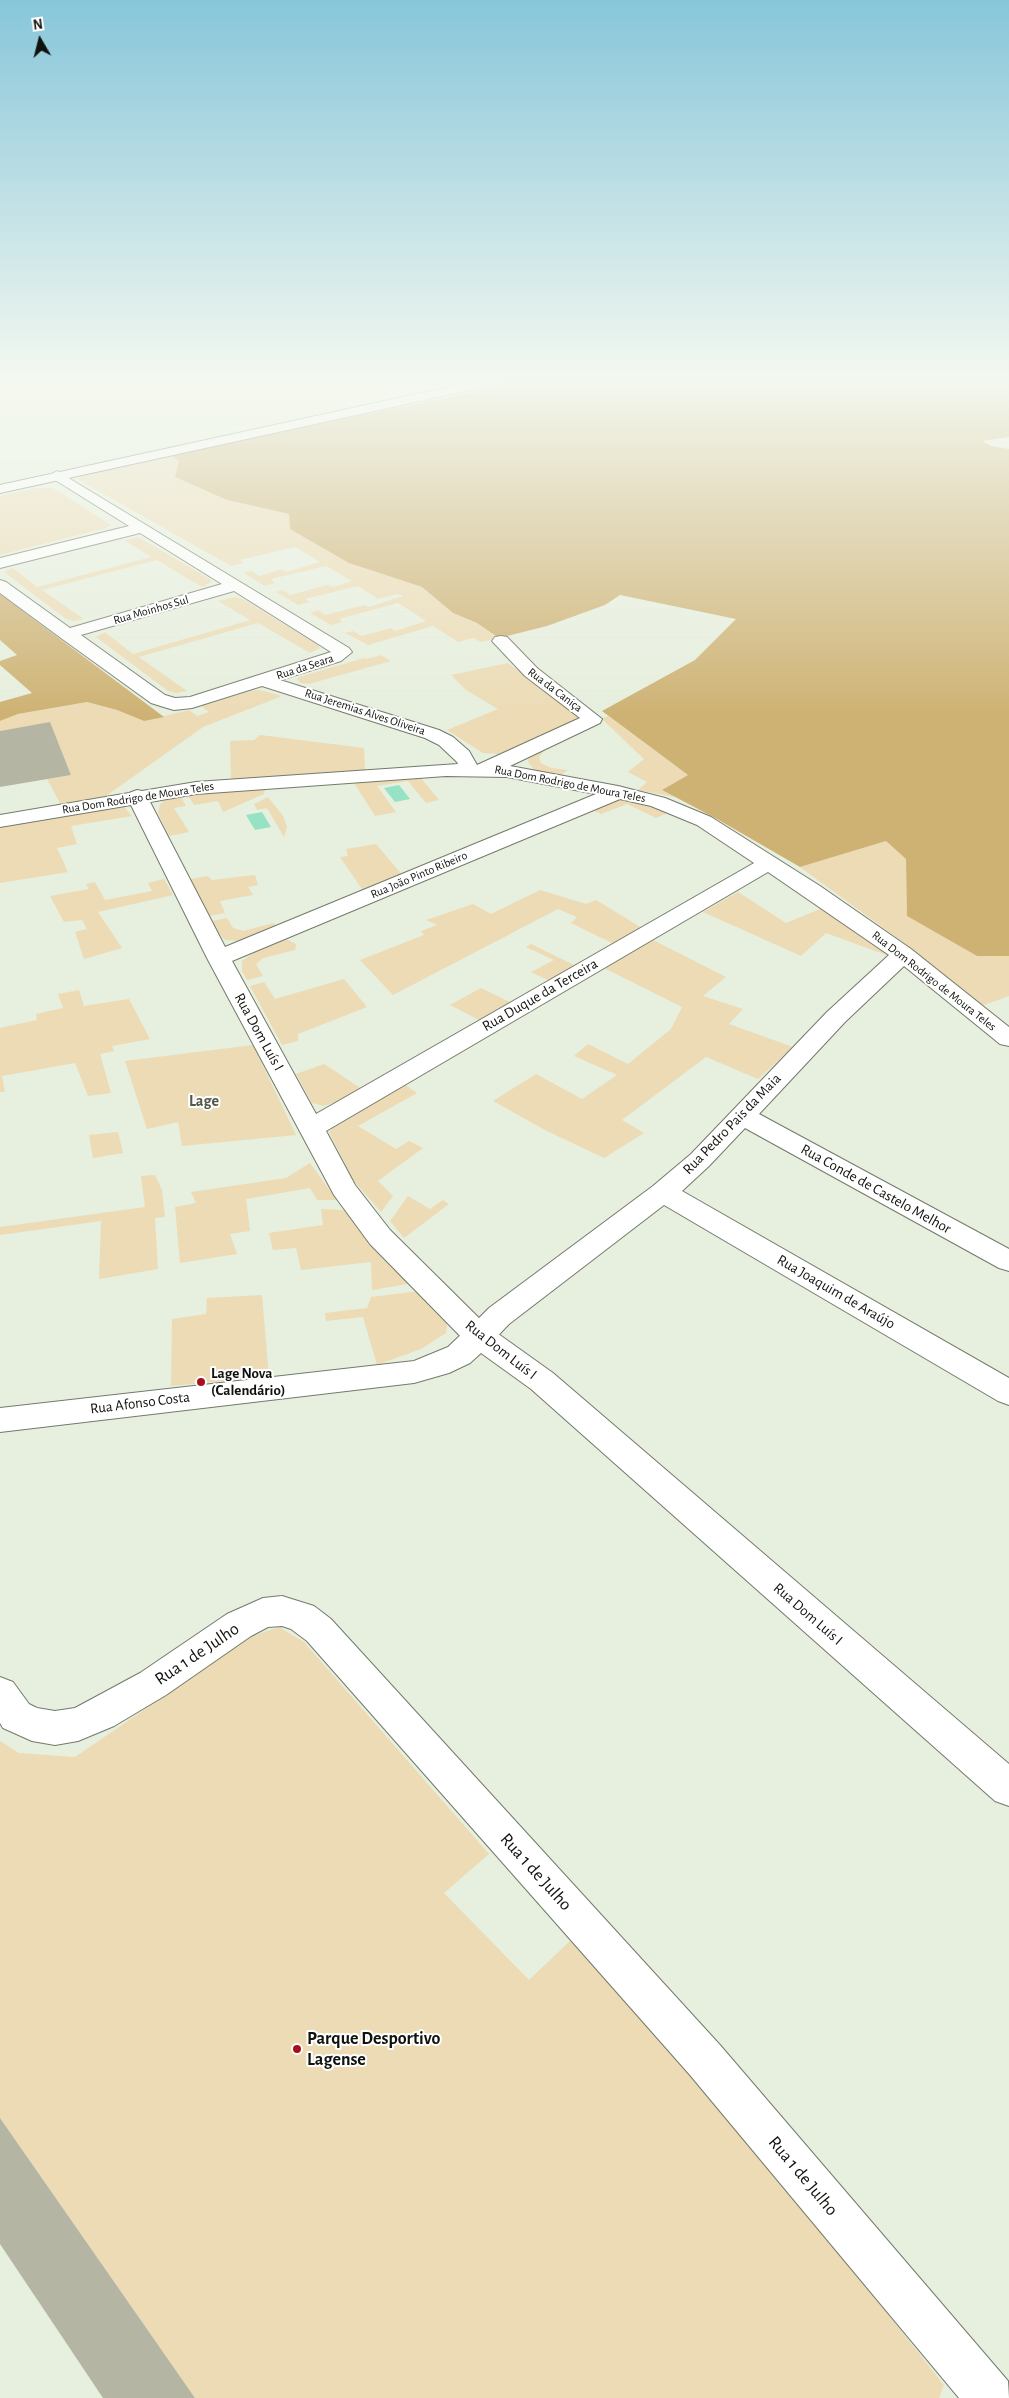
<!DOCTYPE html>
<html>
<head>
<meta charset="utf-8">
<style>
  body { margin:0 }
  #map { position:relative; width:1009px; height:2398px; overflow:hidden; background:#e7efde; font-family:"Alegreya Sans",sans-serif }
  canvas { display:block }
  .north { position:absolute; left:15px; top:15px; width:50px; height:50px; -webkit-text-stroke:4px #fff; paint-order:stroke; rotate:352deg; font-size:14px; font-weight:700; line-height:20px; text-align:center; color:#10130d }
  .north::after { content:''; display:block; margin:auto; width:18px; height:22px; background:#10130d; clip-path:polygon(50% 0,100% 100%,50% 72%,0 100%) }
</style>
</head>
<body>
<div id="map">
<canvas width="1009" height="2398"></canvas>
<div class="north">N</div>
</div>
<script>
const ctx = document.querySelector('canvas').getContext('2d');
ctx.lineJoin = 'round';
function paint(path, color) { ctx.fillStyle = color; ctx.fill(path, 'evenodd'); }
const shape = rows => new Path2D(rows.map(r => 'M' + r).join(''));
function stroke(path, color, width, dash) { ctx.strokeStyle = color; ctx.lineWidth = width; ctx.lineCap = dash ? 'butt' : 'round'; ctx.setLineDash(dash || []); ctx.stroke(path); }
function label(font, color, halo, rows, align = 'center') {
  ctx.font = font + ' "Alegreya Sans",sans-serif'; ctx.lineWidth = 4; ctx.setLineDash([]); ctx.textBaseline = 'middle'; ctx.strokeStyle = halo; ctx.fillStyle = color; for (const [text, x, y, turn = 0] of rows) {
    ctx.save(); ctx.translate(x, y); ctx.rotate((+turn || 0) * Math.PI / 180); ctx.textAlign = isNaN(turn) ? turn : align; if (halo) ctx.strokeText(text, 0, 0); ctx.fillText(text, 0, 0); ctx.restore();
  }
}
paint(shape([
  [169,454,179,461,175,477,227,500,289,514,349,563,422,587,453,613,477,623,499,638,481,642,473,638,458,642,433,626,368,645,345,633,353,631,362,636,391,628,395,631,426,621,398,603,339,619,343,622,331,625,310,613,318,610,325,615,364,605,369,607,403,596,397,594,378,599,358,586,305,599,310,602,298,605,276,592,283,590,290,595,327,585,333,587,352,581,326,566,271,579,275,583,265,586,243,573,252,571,259,576,282,569,286,572,320,562,295,547,240,560,243,563,231,566,77,479,82,474],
  [36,488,53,488,111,525,106,528,0,555,0,496],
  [138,537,210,579,212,582,202,587,157,560,42,590,84,619,74,621,66,619,4,572,13,568,37,587,151,557,124,540],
  [235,597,243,599,318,645,320,648,310,653,258,623,139,657,187,691,176,693,168,691,96,637,105,632,133,654,250,620,218,601],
  [381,655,391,661,309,684,301,683,297,679,299,677,364,658,367,659],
  [508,663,577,715,579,719,499,754,483,753,447,730,498,709,466,690,451,675],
  [260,690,282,696,203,727,106,796,61,805,47,779,71,775,50,723,0,731,0,721,18,714,87,702,117,710,144,721,189,710,197,716,209,712,201,706,250,691],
  [608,716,688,775,663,790,675,797,638,790,647,782,628,772,644,759,602,719],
  [260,735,364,748,365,771,231,779,230,741,254,740],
  [540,750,543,752,539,757,541,763,551,768,568,770,561,775,534,770,528,762,529,755],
  [420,777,439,800,426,803,408,781,377,786,396,812,375,816,353,781],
  [266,787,264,794,223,812,218,801,194,805,187,794],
  [180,795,186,806,174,808,189,832,169,836,158,813,160,804,170,797],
  [268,797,283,816,287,827,284,837,267,808,257,810,254,804],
  [618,799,633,799,672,811,656,818,627,804,601,814,592,810],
  [112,806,124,807,132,816,71,826,77,844,57,848,68,872,0,883,0,826],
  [886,841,906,859,907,916,977,956,1009,956,1009,996,981,1006,904,943,800,867],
  [376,844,403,876,364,892,340,857,348,856,346,849],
  [255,875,258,885,248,887,253,895,220,901,225,913,209,916,190,879,208,876,212,880],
  [164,879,173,895,98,912,122,948,84,959,75,932,87,929,82,920,64,922,50,896,89,889,86,884,95,882,105,900,152,891,148,883],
  [540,890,586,904,596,900,642,928,614,944,571,923,577,917,558,909,393,995,360,960,424,935,421,931,437,925,426,920,473,904,491,914],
  [738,892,786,923,825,907,886,951,889,956,826,933,801,956,703,912],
  [227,918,233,928,243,931,274,923,276,928,240,941,225,940,217,932,212,921],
  [286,939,296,944,295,950,263,958,256,964,263,976,247,980,242,971,242,961,258,950],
  [653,940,726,977,703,996,743,1009,729,1024,793,1047,758,1079,706,1057,622,1120,644,1133,604,1158,547,1131,493,1101,536,1074,582,1099,617,1075,574,1056,588,1044,628,1064,671,1029,682,1007,604,968],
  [531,944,576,966,550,981,531,972,554,960,526,947],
  [344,979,367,1007,298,1034,298,1041,282,1045,250,986,264,982,275,999],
  [481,988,512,1003,481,1021,450,1005],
  [79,990,84,1006,129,999,150,1039,112,1046,114,1051,100,1054,111,1093,88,1096,75,1063,2,1076,5,1092,0,1092,0,1028,37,1020,36,1014,63,1008,58,994],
  [253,1045,296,1135,182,1146,178,1122,147,1129,125,1061],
  [324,1064,362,1089,350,1097,324,1106,312,1103,296,1074],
  [404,1084,417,1093,358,1126,396,1149,409,1141,423,1148,378,1181,393,1196,381,1212,353,1180,329,1132,336,1125],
  [118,1132,123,1153,93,1158,89,1135],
  [310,1163,337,1200,317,1200,310,1188,246,1199,250,1231,230,1234,237,1254,180,1263,175,1207,196,1203,191,1192,286,1178],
  [155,1175,162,1190,165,1217,155,1218,158,1269,99,1279,101,1221,0,1235,0,1227,145,1207,141,1176],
  [408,1196,430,1209,443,1200,449,1204,404,1238,390,1221],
  [321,1209,344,1210,413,1283,372,1290,371,1262,301,1270,296,1248,273,1250,269,1233,323,1225],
  [420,1291,448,1319,446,1333,421,1349,377,1365,363,1317,326,1321,325,1313,367,1308,371,1297],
  [262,1295,269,1377,171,1386,172,1319,206,1314,207,1298],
  [279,1627,304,1642,489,1854,444,1893,529,1980,572,1939,759,2152,944,2385,939,2398,195,2398,0,2118,0,1741,19,1753,75,1757,252,1636]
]), '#ecdbb5');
paint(shape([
  [519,379,1009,379,1009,437,982,441,992,446,1009,449,1009,956,977,956,907,916,906,859,886,841,800,867,717,819,662,790,688,775,602,711,695,660,736,619,620,595,605,605,547,626,499,638,477,623,453,613,422,587,349,563,290,529,289,514,227,500,175,477,179,461,169,454,460,395],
  [0,594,164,717,144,721,117,710,87,702,18,714,0,721,0,702,32,693,0,665,0,661,17,655,0,640]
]), '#ceb274');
paint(shape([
  [399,785,410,799,395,802,384,788],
  [262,812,271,827,255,830,246,815]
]), '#95e2c4');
paint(shape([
  [50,722,71,775,0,787,0,731],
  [0,2118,195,2398,103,2398,0,2244]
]), '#b5b5a3');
const street = shape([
  [57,471,349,648,352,652,341,661,280,680,439,730,453,737,469,751,477,765,580,718,525,676,492,641,495,637,501,636,507,637,537,668,602,719,600,723,510,766,618,786,665,798,711,817,820,886,911,949,1009,1027,1009,1046,1000,1044,904,966,845,1022,759,1114,1009,1249,1009,1271,999,1268,745,1128,709,1166,682,1191,1009,1378,1009,1405,998,1401,664,1205,509,1324,490,1344,479,1347,468,1344,370,1244,334,1195,207,958,131,805,0,827,0,815,129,793,137,790,142,791,196,782,458,764,457,762,439,745,425,738,262,686,192,708,174,710,167,708,151,703,61,638,0,593,0,580,6,582,70,628,222,584,140,533,0,568,0,558,129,526,52,478,50,475,57,471],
  [234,591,331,652,190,697,175,698,165,695,81,635,234,591],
  [446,776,507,777,596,794,225,947,150,802,196,794,446,776],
  [620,799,651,806,697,825,754,863,316,1114,232,961,620,799],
  [768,872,889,955,827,1012,691,1154,653,1186,489,1308,479,1318,390,1230,355,1185,326,1131,768,872],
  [282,1596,314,1606,331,1619,720,2045,1008,2381,1009,2398,959,2398,690,2075,307,1641,291,1629,282,1626,268,1627,251,1636,166,1695,114,1726,78,1741,55,1745,32,1741,3,1728,0,1723,0,1677,13,1682,29,1704,37,1708,55,1711,75,1708,140,1673,227,1614,263,1598,282,1596]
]);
const secondary = shape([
  [485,379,508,379,502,383,0,493,0,485,485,379],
  [479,1325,490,1328,553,1373,1009,1764,1009,1806,995,1801,531,1389,481,1353,470,1363,449,1373,414,1383,0,1432,0,1408,414,1361,448,1347,468,1328,479,1325]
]);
stroke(street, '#737a6a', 2);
stroke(secondary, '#737a6a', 2);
paint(street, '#fff');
paint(secondary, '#fff');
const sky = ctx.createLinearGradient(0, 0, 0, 715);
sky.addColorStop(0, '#87c6da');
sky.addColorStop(0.53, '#f4f8f0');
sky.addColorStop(1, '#f4f8f000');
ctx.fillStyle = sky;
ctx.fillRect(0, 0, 1009, 715);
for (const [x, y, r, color] of [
  [201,1382,5,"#a6101b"],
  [297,2049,5,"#a6101b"]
]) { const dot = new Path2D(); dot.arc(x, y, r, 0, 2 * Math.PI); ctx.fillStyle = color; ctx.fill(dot); stroke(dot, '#fff', 2); }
label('12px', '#10130d', '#fff', [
  ["Rua Moinhos Sul",151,610,-16],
  ["Rua da Seara",305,667,-18],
  ["Rua da Caniça",555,690,37],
  ["Rua Jeremias Alves Oliveira",365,712,18],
  ["Rua Dom Rodrigo de Moura Teles",570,784,11],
  ["Rua Dom Rodrigo de Moura Teles",138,798,-9],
  ["Rua João Pinto Ribeiro",419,875,-23],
  ["Rua Dom Rodrigo de Moura Teles",934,981,38]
]);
label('15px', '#10130d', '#fff', [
  ["Rua Duque da Terceira",540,995,-30],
  ["Rua Dom Luís I",259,1032,61],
  ["Rua Pedro Pais da Maia",732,1124,-46],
  ["Rua Conde de Castelo Melhor",876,1189,29],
  ["Rua Joaquim de Araújo",836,1292,30],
  ["Rua Dom Luís I",501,1350,38],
  ["Rua Afonso Costa",140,1403,-7],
  ["Rua Dom Luís I",808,1614,41]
]);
label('bold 15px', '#10130d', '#fff', [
  ["Lage Nova",211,1373],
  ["(Calendário)",211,1390]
], 'left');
label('bold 16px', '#515849', '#fff', [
  ["Lage",204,1101]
]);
label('18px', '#10130d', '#fff', [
  ["Rua 1 de Julho",197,1654,-34],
  ["Rua 1 de Julho",536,1872,48],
  ["Rua 1 de Julho",803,2176,50]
]);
label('bold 18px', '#10130d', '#fff', [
  ["Parque Desportivo",307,2039],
  ["Lagense",307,2060]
], 'left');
</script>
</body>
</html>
